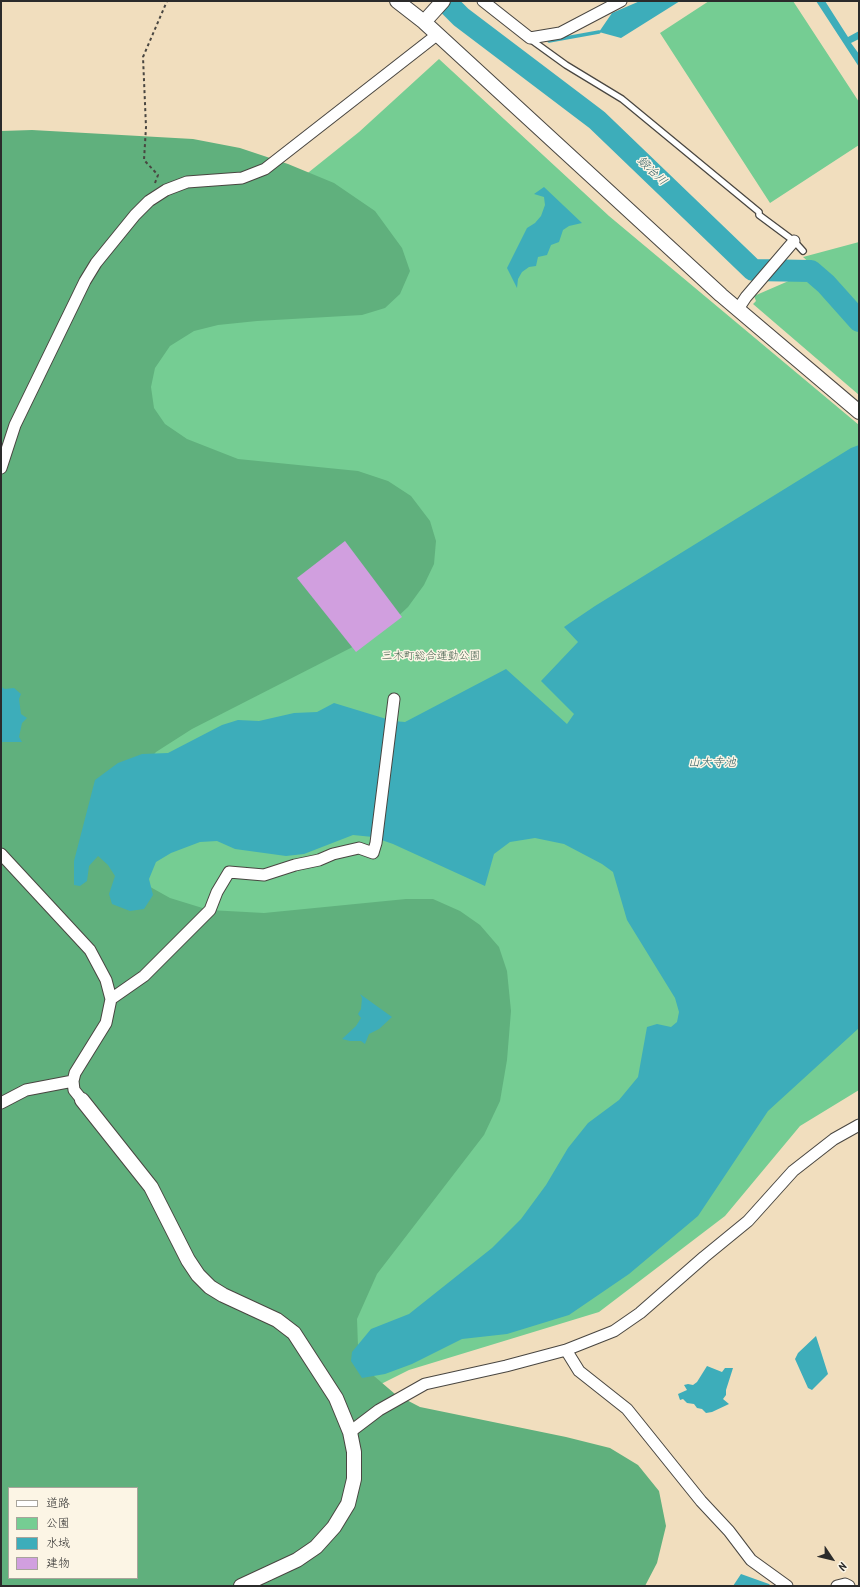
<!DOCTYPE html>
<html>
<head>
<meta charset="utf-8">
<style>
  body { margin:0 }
  #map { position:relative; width:860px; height:1587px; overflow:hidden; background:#f1debe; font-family:Kalam,"Klee One",sans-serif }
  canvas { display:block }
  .frame { position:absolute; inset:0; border:2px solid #2b2b2b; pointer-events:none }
  .legend { position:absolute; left:8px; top:1487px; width:130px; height:92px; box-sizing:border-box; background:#fcf5e5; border:1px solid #a8a49b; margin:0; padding:5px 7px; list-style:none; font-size:12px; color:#2b2b2b }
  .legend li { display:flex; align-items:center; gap:8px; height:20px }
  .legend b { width:20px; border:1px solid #a8a49b }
  .north { position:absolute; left:812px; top:1539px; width:40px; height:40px; -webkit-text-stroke:3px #fcf5e5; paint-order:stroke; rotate:125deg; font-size:11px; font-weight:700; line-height:16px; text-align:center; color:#2b2b2b }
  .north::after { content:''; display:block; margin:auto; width:14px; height:18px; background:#2b2b2b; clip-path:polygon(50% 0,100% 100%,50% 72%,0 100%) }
</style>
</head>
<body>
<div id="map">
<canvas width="860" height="1587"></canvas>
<div class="frame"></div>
<ul class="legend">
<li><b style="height:5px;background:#fff"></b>道路</li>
<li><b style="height:11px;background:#75cd93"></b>公園</li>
<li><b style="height:11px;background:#3dadba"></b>水域</li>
<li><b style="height:11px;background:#d19fdf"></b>建物</li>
</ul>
<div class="north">N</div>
</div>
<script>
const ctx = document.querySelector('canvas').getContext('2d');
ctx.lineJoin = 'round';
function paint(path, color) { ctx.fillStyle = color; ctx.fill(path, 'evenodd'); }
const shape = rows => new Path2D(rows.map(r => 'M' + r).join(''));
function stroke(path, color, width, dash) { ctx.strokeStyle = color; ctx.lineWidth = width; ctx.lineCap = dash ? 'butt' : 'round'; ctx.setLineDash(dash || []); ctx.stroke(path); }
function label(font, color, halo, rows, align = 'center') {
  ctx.font = font + ' Kalam,"Klee One",sans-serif'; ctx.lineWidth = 3; ctx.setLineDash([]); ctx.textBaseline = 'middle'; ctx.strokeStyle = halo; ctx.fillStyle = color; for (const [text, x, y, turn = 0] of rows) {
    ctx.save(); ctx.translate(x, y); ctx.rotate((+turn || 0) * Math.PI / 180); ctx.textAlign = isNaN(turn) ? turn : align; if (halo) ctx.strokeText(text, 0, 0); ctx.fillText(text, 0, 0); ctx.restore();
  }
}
paint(shape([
  [709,1,793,1,859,102,859,145,770,203,660,33],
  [439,59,609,216,859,425,859,1090,800,1126,725,1216,599,1312,409,1370,359,1395,1,651,12,520,289,188,359,132],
  [859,242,859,312,832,283,803,257],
  [807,273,823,289,859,330,859,395,753,304,756,301,754,296]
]), '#75cd93');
paint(shape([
  [32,130,193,139,240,148,288,164,334,183,375,211,402,248,410,271,400,294,385,308,362,315,257,321,218,325,194,331,170,346,155,368,151,387,154,408,165,424,187,439,238,459,358,471,388,481,411,496,430,521,436,541,434,564,424,585,408,607,380,633,192,729,156,752,129,782,136,879,170,898,209,910,264,913,406,899,433,899,460,911,480,925,499,947,507,971,511,1011,507,1060,500,1101,484,1135,377,1274,357,1319,358,1346,367,1370,395,1394,420,1407,566,1437,610,1448,638,1465,659,1491,666,1526,657,1563,645,1586,1,1586,1,131],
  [9,1488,137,1488,137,1578,9,1578]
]), '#60b07d');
paint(shape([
  [640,1,680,1,621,38,599,32,612,13],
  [816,1,825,1,848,37,859,31,859,39,851,43,859,54,859,67],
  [544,187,582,223,569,226,563,230,559,242,551,245,547,255,538,257,536,266,529,267,522,272,518,279,517,288,507,268,527,228,535,223,541,216,545,205,544,197,534,194],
  [859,445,859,1028,768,1111,698,1216,629,1274,569,1315,507,1334,462,1339,412,1364,385,1374,362,1378,351,1361,352,1352,371,1329,409,1314,492,1248,521,1219,546,1185,568,1148,588,1123,619,1100,638,1077,647,1027,657,1024,671,1027,677,1022,679,1012,675,998,627,920,613,872,602,864,564,844,535,838,510,842,494,854,485,886,393,844,373,837,353,835,304,854,286,856,235,849,217,841,200,842,171,853,156,862,149,879,153,895,144,909,130,911,112,904,109,894,115,876,108,865,98,856,89,866,87,881,80,886,74,885,74,861,95,780,118,763,142,754,168,753,222,725,238,720,259,721,294,713,317,712,334,703,393,721,405,722,506,669,567,724,574,714,541,681,578,642,564,627,595,606,851,448],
  [1,687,5,689,14,688,21,694,19,699,21,714,27,718,22,723,19,737,22,742,1,742],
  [360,994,392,1017,379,1029,369,1034,365,1044,361,1041,350,1041,342,1039,356,1026,361,1018,358,1014,361,1009,362,998],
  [816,1336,828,1374,812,1390,808,1388,795,1359,798,1353],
  [707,1366,722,1372,725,1368,733,1368,726,1390,726,1395,723,1399,729,1404,712,1412,706,1413,702,1409,697,1408,694,1404,687,1403,683,1399,680,1400,678,1394,687,1390,684,1385,688,1384,693,1385,697,1382],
  [741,1574,769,1584,771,1586,733,1586]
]), '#3dadba');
stroke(shape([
  [549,41,599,32]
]), '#3dadba', 3.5);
stroke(shape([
  [445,1,461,17,597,120,753,270,811,271,826,284,859,321]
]), '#3dadba', 22);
paint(shape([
  [345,541,402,617,356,652,297,578]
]), '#d19fdf');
const service = shape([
  [530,39,566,65,622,99,759,212,759,215,794,241,803,251]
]);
const minor = shape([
  [483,1,530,38,560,33,621,1],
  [738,309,746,297,794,241],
  [1,468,15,425,85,281,96,263,135,215,149,201,166,190,187,182,242,178,265,169,438,34],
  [1,854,90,950,106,980,111,999,106,1023,75,1073,73,1081,74,1090,82,1100],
  [111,999,144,976,210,910,217,892,229,872,264,875,295,865,319,860,333,854,359,848,373,853,376,843,394,699],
  [1,1103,26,1090,73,1081],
  [566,1350,579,1371,627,1409,701,1501,729,1531,751,1560,787,1586],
  [350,1432,379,1410,425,1384,506,1366,566,1350,614,1331,640,1313,704,1257,748,1221,793,1171,834,1139,859,1125],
  [837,1586,845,1584,849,1586]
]);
const tertiary = shape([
  [397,1,424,22,721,295,859,412],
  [424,22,443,1],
  [82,1100,151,1187,188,1260,198,1275,210,1287,223,1295,277,1320,294,1333,336,1398,350,1432,354,1452,354,1479,348,1504,334,1527,316,1547,297,1560,241,1586]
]);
stroke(service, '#494641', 8);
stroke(minor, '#494641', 13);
stroke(tertiary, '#494641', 16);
stroke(shape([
  [155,183,158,175,144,160,146,127,143,57,167,1]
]), '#494641', 2, [3, 3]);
stroke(service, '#fff', 5.5);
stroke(minor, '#fff', 11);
stroke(tertiary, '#fff', 14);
label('11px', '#415c4a', '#fcf5e5', [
  ["三木町総合運動公園",431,657]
]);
label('italic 12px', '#325f64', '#fcf5e5', [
  ["鍛冶川",651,172,44],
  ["山大寺池",712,764]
]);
</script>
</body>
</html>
